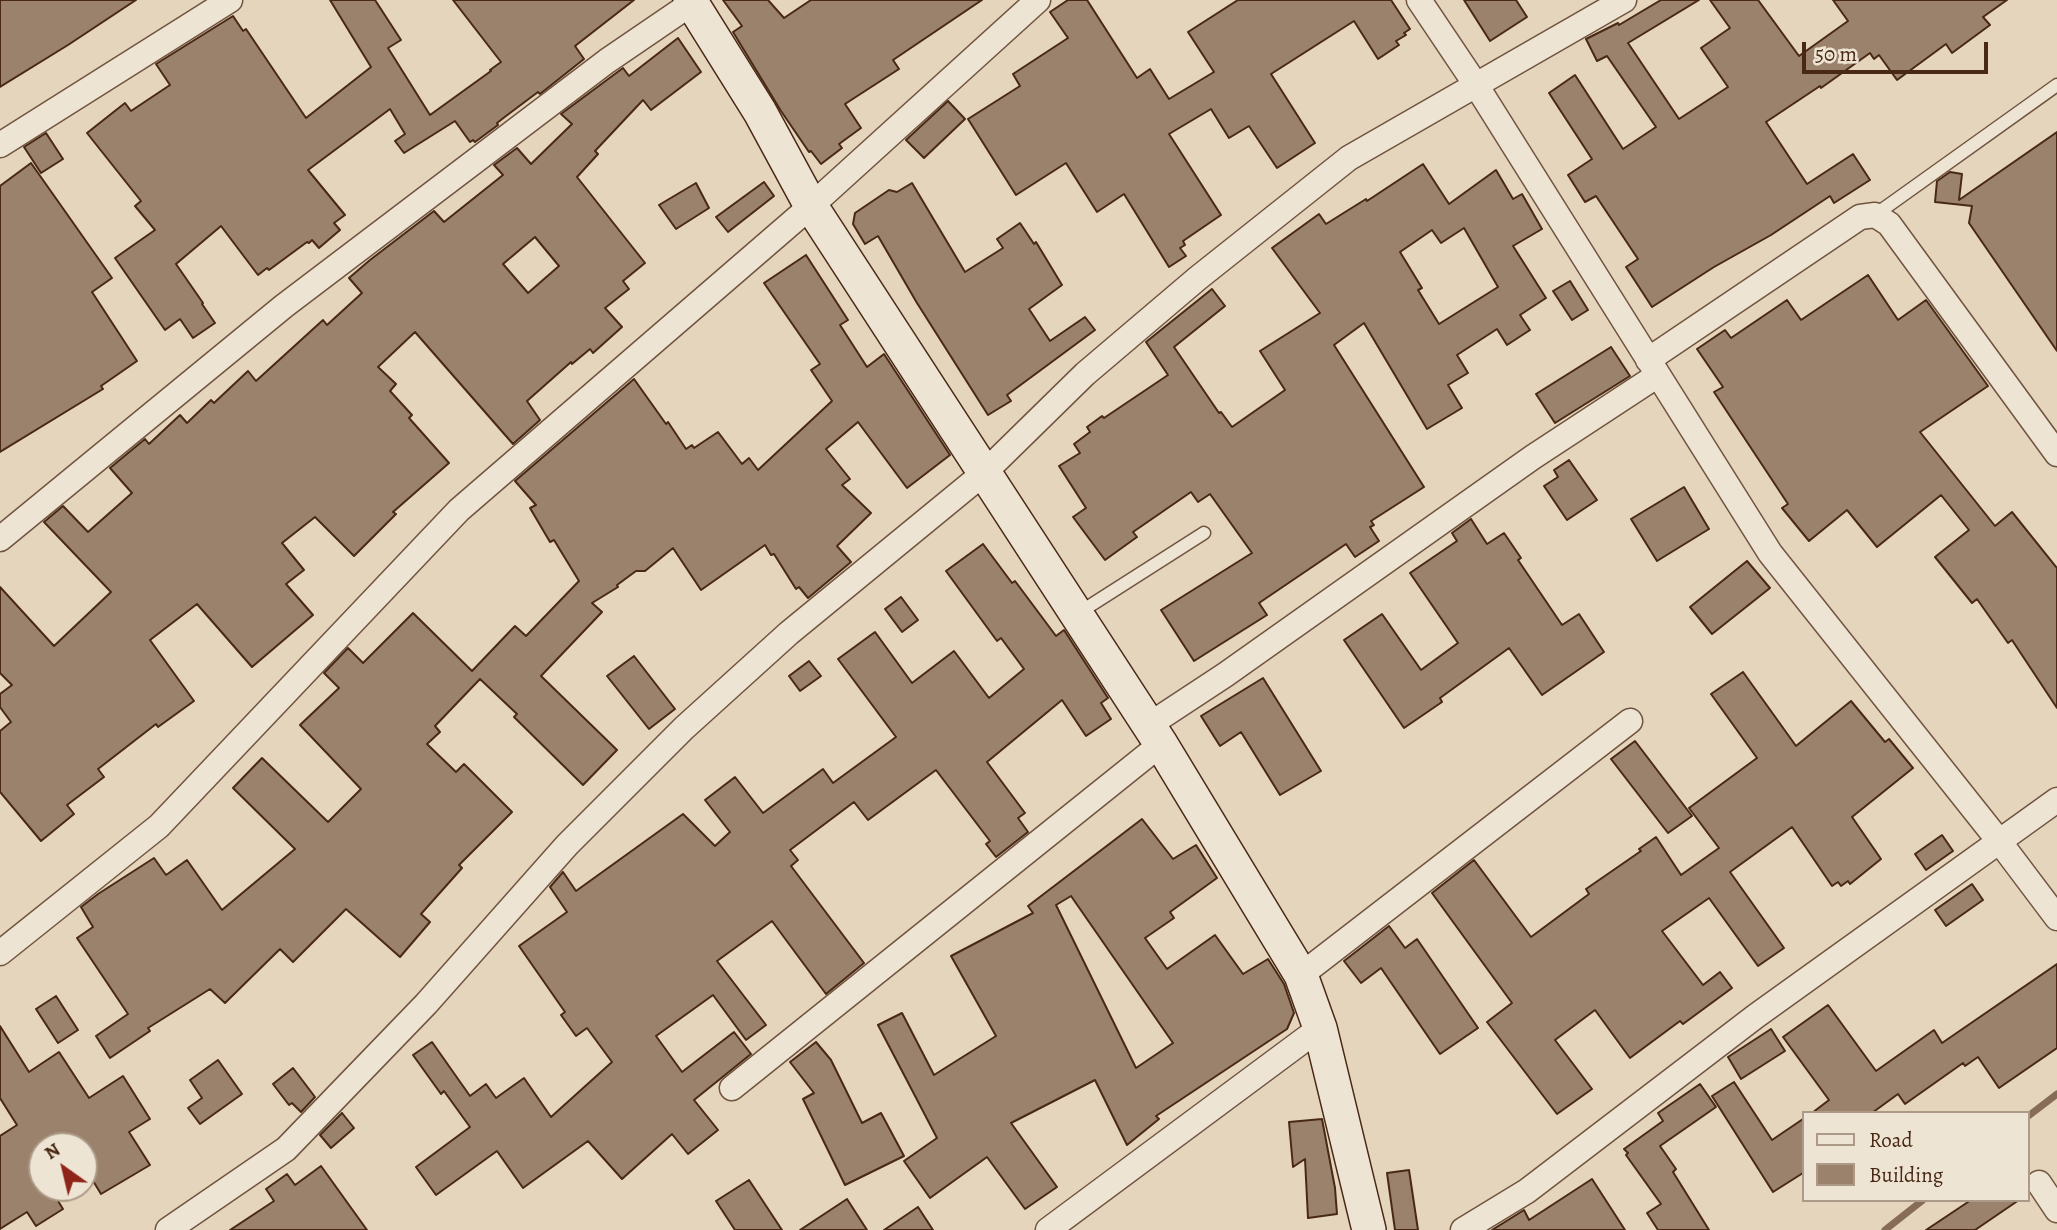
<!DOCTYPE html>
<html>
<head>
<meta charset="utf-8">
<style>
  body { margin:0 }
  #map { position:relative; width:2057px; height:1230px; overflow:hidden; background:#e5d5bc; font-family:Alegreya,serif }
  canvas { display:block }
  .legend { position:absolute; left:1802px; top:1111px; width:228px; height:91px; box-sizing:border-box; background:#eee4d3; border:2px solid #ac9987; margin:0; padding:9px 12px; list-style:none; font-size:21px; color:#492916 }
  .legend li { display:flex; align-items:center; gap:14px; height:35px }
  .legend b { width:35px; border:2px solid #ac9987 }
  .north { position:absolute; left:28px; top:1132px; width:70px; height:70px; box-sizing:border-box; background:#eee4d3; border:2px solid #ac9987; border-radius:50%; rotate:326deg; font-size:19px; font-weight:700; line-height:28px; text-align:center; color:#492916 }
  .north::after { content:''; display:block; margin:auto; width:24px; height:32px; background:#8f2418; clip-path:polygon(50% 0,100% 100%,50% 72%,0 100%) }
  .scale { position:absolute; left:1802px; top:42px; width:186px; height:32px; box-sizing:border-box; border:4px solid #492916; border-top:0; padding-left:9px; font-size:21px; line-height:24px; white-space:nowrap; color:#492916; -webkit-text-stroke:5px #eee4d3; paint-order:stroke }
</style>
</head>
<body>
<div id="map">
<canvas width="2057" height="1230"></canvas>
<ul class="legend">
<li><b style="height:9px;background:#eee4d3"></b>Road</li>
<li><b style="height:19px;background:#9a826c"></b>Building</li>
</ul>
<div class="north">N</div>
<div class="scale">50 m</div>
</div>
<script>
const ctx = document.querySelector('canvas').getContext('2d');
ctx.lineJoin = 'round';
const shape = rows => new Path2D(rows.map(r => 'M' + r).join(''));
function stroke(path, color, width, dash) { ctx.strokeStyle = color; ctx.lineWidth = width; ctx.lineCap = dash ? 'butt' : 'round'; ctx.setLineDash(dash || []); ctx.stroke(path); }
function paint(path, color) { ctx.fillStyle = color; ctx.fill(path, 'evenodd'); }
stroke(shape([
  [2027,1117,2057,1094],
  [1885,1230,1923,1200]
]), '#876d58', 7);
const building = shape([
  [0,0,136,0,68,45,0,87,0,0],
  [330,0,375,0,401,40,388,48,430,115,491,71,490,70,501,62,453,0,634,0,575,46,584,59,540,94,538,92,506,116,497,123,498,125,475,142,473,140,470,142,455,121,404,153,395,141,405,134,390,109,308,170,345,215,334,223,340,230,319,248,312,240,309,243,307,242,269,270,267,268,258,275,221,226,176,264,203,303,202,304,215,323,193,338,180,319,165,330,115,258,155,230,135,206,141,201,87,133,125,103,131,111,170,85,156,64,233,16,243,31,246,29,306,118,371,67,330,0],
  [723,0,768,0,784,18,811,0,982,0,893,60,899,69,845,104,861,128,839,144,842,148,821,164,811,151,809,152,781,111,733,32,742,26,723,0],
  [1068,0,1087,0,1137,78,1150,69,1169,99,1214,72,1188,32,1238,0,1391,0,1410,29,1404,33,1406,35,1396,41,1399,45,1378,59,1354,21,1271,74,1315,143,1277,168,1249,126,1229,138,1211,109,1169,134,1221,215,1183,241,1185,245,1180,248,1186,256,1169,267,1124,194,1097,212,1066,163,1016,195,968,119,1020,86,1013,74,1068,38,1050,12,1068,0],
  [1464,0,1516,0,1527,17,1490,41,1464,0],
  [1661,0,1699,0,1628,43,1679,119,1728,87,1701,48,1730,28,1710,0,1758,0,1799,56,1848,21,1833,0,2007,0,1983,17,1990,25,1952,53,1946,44,1897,80,1879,55,1874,59,1870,53,1821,88,1820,86,1766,122,1807,184,1853,154,1870,180,1834,203,1830,196,1771,235,1714,267,1652,307,1626,267,1638,259,1596,196,1585,202,1568,175,1592,159,1549,93,1575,75,1623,149,1656,127,1607,56,1597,61,1586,39,1618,23,1619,25,1661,0],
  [678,38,701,72,651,110,643,100,595,151,598,154,577,177,645,263,623,281,629,289,605,308,622,327,593,353,590,349,572,364,571,362,527,401,540,420,513,444,415,332,378,367,396,384,390,391,412,415,409,418,449,463,393,512,396,514,354,556,315,517,282,543,304,570,286,584,313,615,252,667,197,604,150,640,194,701,158,727,156,724,98,769,104,777,67,805,74,814,41,841,0,792,0,731,11,722,0,707,0,694,12,685,0,673,0,587,54,646,111,592,44,522,63,506,88,532,132,493,110,468,145,439,149,444,180,415,187,423,211,400,214,403,248,371,256,381,323,320,327,325,362,293,349,278,370,260,434,211,444,222,503,175,494,165,517,148,531,164,572,124,561,114,623,68,629,76,678,38],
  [535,237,559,266,528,293,503,264,535,237],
  [948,101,965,119,924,158,906,140,948,101],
  [2057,132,2057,351,1969,223,1972,206,1935,202,1937,181,1950,172,1962,174,1959,200,2057,132],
  [46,133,63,159,41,173,24,147,46,133],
  [31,163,112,278,92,292,137,361,101,386,103,389,0,452,0,186,31,163],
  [1423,164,1449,204,1496,170,1513,199,1522,194,1542,229,1513,246,1546,298,1520,315,1530,330,1507,345,1497,329,1457,355,1468,373,1448,385,1462,408,1427,429,1364,323,1334,345,1424,487,1371,521,1374,525,1370,527,1379,541,1355,557,1346,544,1259,603,1267,615,1194,661,1161,610,1252,553,1210,494,1198,502,1191,492,1133,532,1137,537,1105,560,1073,517,1086,508,1059,466,1080,453,1074,444,1090,432,1087,427,1102,416,1104,418,1168,375,1146,342,1212,289,1225,306,1174,347,1219,413,1221,412,1232,427,1285,390,1260,351,1320,313,1272,248,1319,214,1326,224,1366,199,1367,201,1423,164],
  [1464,228,1498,287,1439,324,1418,290,1422,288,1400,252,1432,230,1441,243,1464,228],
  [764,182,774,196,728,232,716,217,764,182],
  [696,183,709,208,676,229,659,205,696,183],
  [912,183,965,272,1003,248,997,239,1020,223,1034,244,1036,242,1062,285,1029,309,1050,341,1085,317,1095,330,1007,395,1011,401,988,415,917,303,878,236,865,244,853,224,855,213,889,190,897,192,912,183],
  [806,255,848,320,840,325,867,367,884,354,950,455,907,488,858,422,826,449,850,479,842,485,871,513,837,546,851,562,808,598,799,587,796,589,774,554,771,555,765,545,701,590,673,548,645,571,636,571,617,585,618,587,592,603,602,612,541,676,617,750,583,785,514,717,517,714,480,679,435,726,440,732,427,744,456,772,464,764,512,812,459,865,462,868,421,914,430,922,400,957,346,909,293,962,280,949,225,1003,210,989,148,1028,150,1031,110,1058,96,1036,128,1014,77,938,93,927,81,907,98,894,154,858,166,875,187,860,222,910,295,849,233,788,262,758,328,822,361,789,300,725,339,688,324,673,348,648,363,663,413,613,472,671,515,626,526,636,579,581,554,540,550,542,530,508,536,505,515,481,634,379,666,424,668,422,686,449,692,445,694,448,718,432,742,464,749,458,758,470,832,401,811,370,820,364,764,283,806,255],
  [1868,275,1898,320,1926,300,1988,386,1920,432,1995,526,2012,512,2057,568,2057,708,2012,640,2008,643,1977,599,1972,603,1935,557,1969,530,1941,495,1877,547,1847,510,1809,541,1782,508,1788,504,1714,392,1723,387,1697,349,1725,330,1731,338,1787,300,1801,320,1868,275],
  [1570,281,1588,310,1572,320,1553,291,1570,281],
  [1611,347,1630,376,1555,423,1536,394,1611,347],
  [1569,460,1597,500,1567,520,1544,486,1558,477,1554,470,1569,460],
  [1684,487,1709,529,1657,561,1631,519,1684,487],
  [1471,519,1487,544,1504,533,1521,558,1518,560,1562,625,1579,614,1604,652,1542,695,1509,648,1440,698,1442,702,1404,728,1344,640,1382,614,1421,670,1458,643,1410,573,1457,541,1452,533,1471,519],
  [983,544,1012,583,1015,581,1056,636,1064,630,1108,698,1101,703,1111,719,1086,736,1062,700,987,762,1025,813,1018,818,1028,832,996,857,986,844,990,841,936,770,868,820,854,802,790,850,798,860,791,866,864,963,826,994,772,921,717,961,766,1025,746,1040,713,995,656,1036,682,1072,734,1032,751,1054,694,1100,718,1130,688,1154,672,1134,622,1179,588,1141,523,1188,497,1151,436,1195,416,1167,470,1127,444,1091,441,1094,413,1055,432,1042,470,1096,486,1084,496,1098,524,1078,551,1117,612,1062,587,1028,576,1036,561,1015,565,1012,519,946,567,912,550,887,563,872,576,891,683,814,715,846,730,832,705,800,735,777,763,813,823,769,833,783,896,737,838,659,875,632,912,683,954,651,989,698,1024,669,1001,638,997,641,946,571,983,544],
  [1747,561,1770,588,1712,634,1690,607,1747,561],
  [901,597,918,620,902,632,885,609,901,597],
  [634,656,675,709,649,729,607,676,634,656],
  [809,661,821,676,800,691,789,676,809,661],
  [1743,672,1796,746,1851,701,1885,742,1889,739,1913,768,1852,817,1881,859,1850,884,1848,881,1841,886,1838,882,1832,886,1792,827,1730,872,1784,948,1758,966,1709,898,1662,931,1703,985,1720,972,1732,988,1683,1024,1680,1021,1630,1058,1595,1010,1555,1040,1592,1089,1557,1114,1487,1022,1512,1003,1432,893,1474,860,1531,937,1589,894,1586,889,1641,851,1639,849,1656,837,1681,875,1719,848,1689,808,1757,758,1711,694,1743,672],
  [1263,678,1321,771,1280,795,1241,732,1220,746,1201,716,1263,678],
  [1635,741,1692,816,1668,833,1611,759,1635,741],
  [1142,819,1173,859,1196,845,1217,878,1170,912,1174,918,1145,938,1167,969,1215,935,1243,974,1268,959,1284,984,1294,1013,1287,1029,1156,1116,1159,1119,1127,1145,1095,1080,1011,1123,1057,1187,1025,1209,987,1157,930,1198,904,1161,937,1138,878,1025,902,1013,934,1075,996,1036,951,956,1033,913,1028,906,1142,819],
  [1071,896,1173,1043,1136,1068,1056,905,1071,896],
  [1942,835,1953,851,1926,870,1915,854,1942,835],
  [1972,884,1983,900,1946,926,1935,910,1972,884],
  [1389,926,1405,948,1417,939,1478,1028,1440,1054,1381,968,1361,983,1344,961,1389,926],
  [2057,964,2057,1048,1999,1088,1978,1057,1965,1066,1963,1063,1905,1104,1898,1094,1872,1113,1812,1113,1829,1100,1783,1037,1828,1005,1876,1071,1934,1030,1942,1043,2057,964],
  [56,996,78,1030,58,1043,36,1009,56,996],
  [0,1026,29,1072,59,1052,89,1098,123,1076,150,1119,129,1132,150,1165,101,1194,84,1166,84,1146,42,1146,42,1188,50,1188,63,1209,36,1226,27,1212,0,1229,0,1136,17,1125,0,1098,0,1026],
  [1771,1029,1785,1051,1741,1079,1728,1057,1771,1029],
  [816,1042,831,1060,862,1123,881,1113,904,1156,845,1185,803,1099,814,1093,790,1062,816,1042],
  [218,1060,242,1094,200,1124,188,1108,202,1098,190,1080,218,1060],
  [293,1068,315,1097,301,1112,292,1103,289,1105,273,1084,293,1068],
  [1734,1082,1772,1140,1803,1119,1803,1173,1773,1192,1712,1096,1734,1082],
  [1700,1084,1716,1107,1660,1146,1676,1169,1673,1172,1709,1230,1658,1230,1647,1213,1661,1204,1626,1155,1628,1153,1624,1149,1663,1121,1658,1113,1700,1084],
  [342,1113,354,1128,331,1148,320,1135,342,1113],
  [1322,1119,1335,1188,1337,1214,1308,1218,1305,1159,1293,1167,1289,1122,1322,1119],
  [321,1166,367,1230,230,1230,274,1201,266,1189,287,1174,295,1185,321,1166],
  [1409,1170,1418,1230,1395,1230,1387,1173,1409,1170],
  [1592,1179,1625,1230,1492,1230,1524,1210,1529,1220,1592,1179],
  [749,1180,782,1230,735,1230,716,1201,749,1180],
  [847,1199,867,1230,800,1230,847,1199],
  [1971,1200,2019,1200,1975,1230,1926,1230,1971,1200],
  [918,1207,933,1230,884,1230,918,1207]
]);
paint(building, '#9a826c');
stroke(building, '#492916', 2);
const lane = shape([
  [1875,215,2057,85],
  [1077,614,1204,533]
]);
const street = shape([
  [1419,0,1476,85,1770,553,1999,841,2057,918],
  [0,145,230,0],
  [1648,360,1860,217,1875,215,1889,224,2057,454],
  [0,539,284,306,607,61,692,3],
  [1149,725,1225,675,1533,457,1658,375],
  [0,953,159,826,459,510,811,206,1038,0],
  [1301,975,1630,721],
  [732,1088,1161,744],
  [2039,1183,2057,1210],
  [168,1230,286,1149,426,1004,567,845,684,728,789,633,984,473,1085,374,1198,278,1349,158,1624,0],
  [1048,1230,1320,1028],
  [1463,1230,1527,1191,1756,1016,2057,800]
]);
const secondary = shape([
  [690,0,760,112,811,206,1161,744,1301,975,1320,1028,1369,1230]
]);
stroke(lane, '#705440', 15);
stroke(street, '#705440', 27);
stroke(secondary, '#492916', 36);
stroke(lane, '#eee4d3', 12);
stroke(street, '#eee4d3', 24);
stroke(secondary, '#eee4d3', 33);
</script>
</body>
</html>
